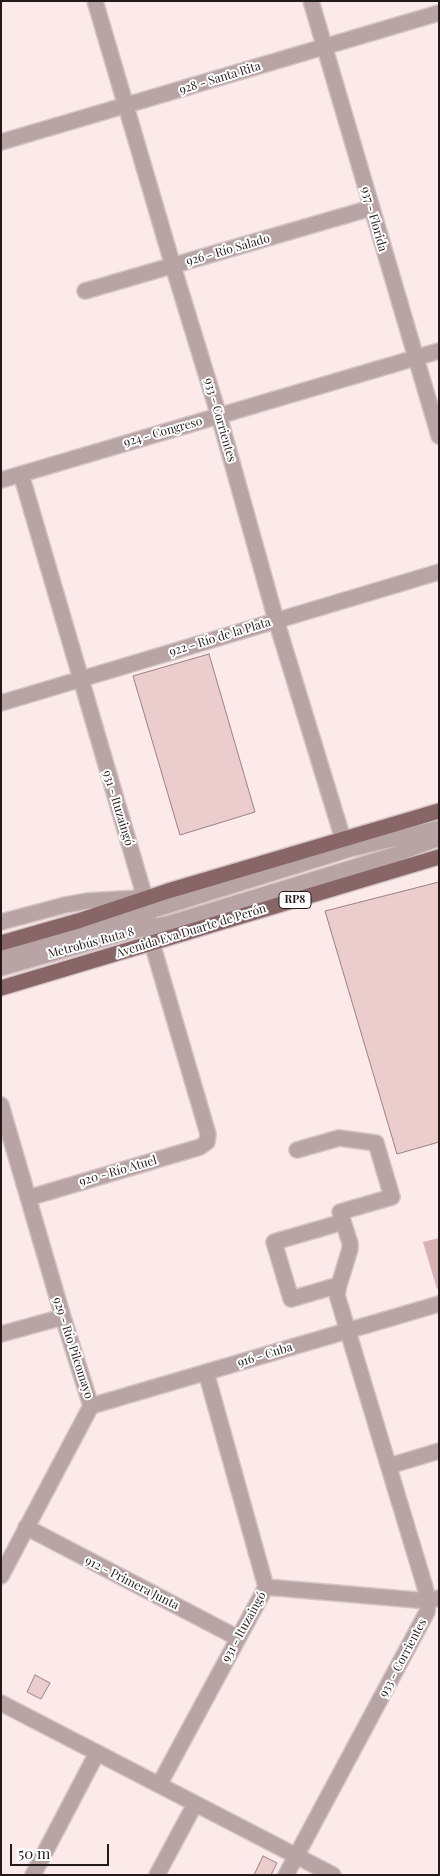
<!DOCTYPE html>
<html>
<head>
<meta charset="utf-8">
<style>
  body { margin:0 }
  #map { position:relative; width:440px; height:1876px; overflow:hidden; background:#fce9ea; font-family:"Playfair Display",serif }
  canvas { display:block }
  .frame { position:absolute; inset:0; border:2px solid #251a1b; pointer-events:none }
  .scale { position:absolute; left:10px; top:1844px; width:99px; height:22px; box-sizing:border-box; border:2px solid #251a1b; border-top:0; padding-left:6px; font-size:15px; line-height:18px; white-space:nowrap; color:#251a1b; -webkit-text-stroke:4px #fff; paint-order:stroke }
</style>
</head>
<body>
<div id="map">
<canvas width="440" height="1876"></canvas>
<div class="frame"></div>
<div class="scale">50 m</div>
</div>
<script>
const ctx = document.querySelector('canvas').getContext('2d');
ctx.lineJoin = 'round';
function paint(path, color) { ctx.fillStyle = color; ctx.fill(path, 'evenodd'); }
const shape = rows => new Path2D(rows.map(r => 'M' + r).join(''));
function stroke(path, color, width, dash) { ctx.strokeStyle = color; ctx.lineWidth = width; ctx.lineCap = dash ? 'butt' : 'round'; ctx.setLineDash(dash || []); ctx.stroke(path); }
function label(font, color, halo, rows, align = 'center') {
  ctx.font = font + ' "Playfair Display",serif'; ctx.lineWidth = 4; ctx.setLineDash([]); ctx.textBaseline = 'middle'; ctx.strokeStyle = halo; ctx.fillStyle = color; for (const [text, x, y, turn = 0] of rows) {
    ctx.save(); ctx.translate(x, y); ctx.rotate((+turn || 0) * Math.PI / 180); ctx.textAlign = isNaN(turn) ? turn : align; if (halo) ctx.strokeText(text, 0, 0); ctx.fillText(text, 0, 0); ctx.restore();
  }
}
paint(shape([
  [439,1238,439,1288,437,1289,423,1242]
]), '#d7b2b4');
const building = shape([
  [209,654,255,812,180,835,133,676,209,654],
  [439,882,439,1142,397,1154,325,911,439,882],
  [35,1675,50,1683,41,1699,27,1692,35,1675],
  [263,1856,277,1863,271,1875,254,1875,263,1856]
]);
paint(building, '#ebcdce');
stroke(building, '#9c8182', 1);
const minor = shape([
  [95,1,173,266,219,416,276,620,343,839],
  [311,1,439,436],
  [1,142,439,13],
  [85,291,371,208],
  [21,474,145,898,152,943,208,1134,207,1142,200,1147,28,1198],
  [1,480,439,351],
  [1,703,439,572],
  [1,922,65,905,87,901,139,898],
  [1,957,350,849,439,828],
  [1,968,127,932,171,923,394,855,439,838],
  [1,1105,63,1317,91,1406,1,1576],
  [339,1285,291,1299,274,1242,343,1222],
  [1,1334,63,1317],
  [91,1406,439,1304],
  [389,1466,439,1451],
  [26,1527,238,1638],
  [266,1587,428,1601,439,1598],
  [1,1703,333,1875],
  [159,1785,266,1587,206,1372],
  [33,1875,97,1753],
  [157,1875,195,1804],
  [286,1875,427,1612,428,1601,425,1587,337,1295,339,1285,350,1249,350,1243,340,1212,392,1197,376,1143,339,1138,297,1150]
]);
const major = shape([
  [1,943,78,921,168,891,439,811],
  [1,988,439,857]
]);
stroke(minor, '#d5c4c5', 18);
stroke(major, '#d5c4c5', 18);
stroke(minor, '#b8a4a4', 15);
stroke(major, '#886567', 15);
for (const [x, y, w] of [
  [295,900,32]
]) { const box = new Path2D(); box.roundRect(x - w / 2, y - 8.5, w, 17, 4); ctx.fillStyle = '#fff'; ctx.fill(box); stroke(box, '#251a1b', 1); }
label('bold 11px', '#251a1b', null, [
  ["RP8",295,900]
]);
label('12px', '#251a1b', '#fff', [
  ["928 - Santa Rita",220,78,-17],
  ["937 - Florida",374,219,74],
  ["926 - Río Salado",228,250,-16],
  ["933 - Corrientes",220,420,74],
  ["924 - Congreso",163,432,-16],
  ["922 - Río de la Plata",220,637,-17],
  ["931 - Ituzaingó",118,808,73],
  ["Avenida Eva Duarte de Perón",191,931,-17],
  ["Metrobús Ruta 8",91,943,-15],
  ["920 - Río Atuel",118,1171,-16],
  ["929 - Río Pilcomayo",73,1348,72],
  ["916 - Cuba",265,1355,-17],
  ["912 - Primera Junta",132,1583,27],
  ["931 - Ituzaingó",244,1627,-61],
  ["933 - Corrientes",403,1658,-62]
]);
</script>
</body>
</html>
